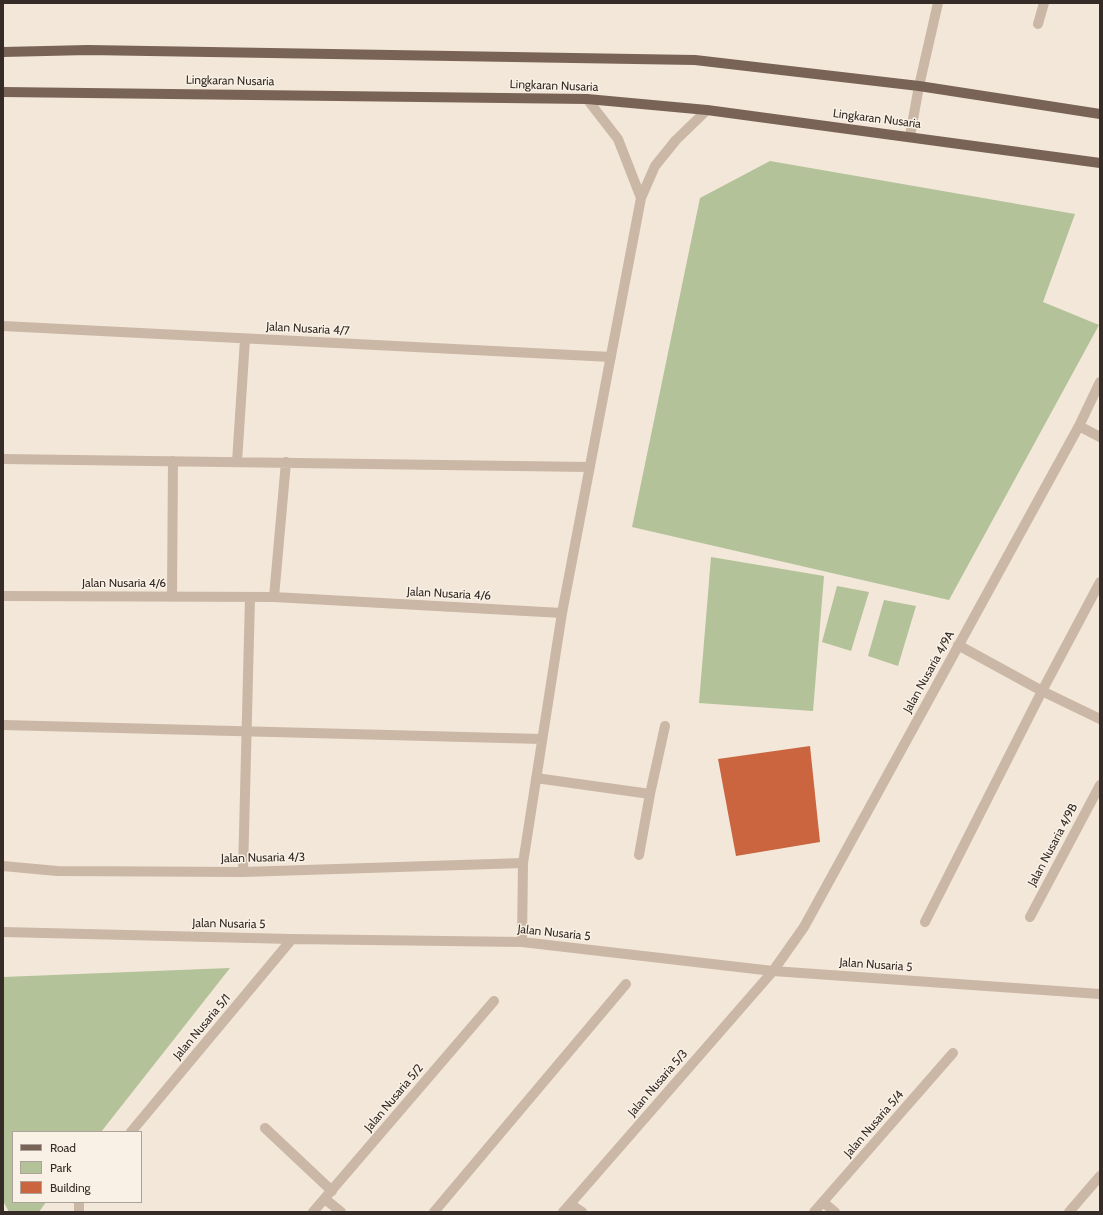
<!DOCTYPE html>
<html>
<head>
<meta charset="utf-8">
<style>
  body { margin:0 }
  #map { position:relative; width:1103px; height:1215px; overflow:hidden; background:#f2e7d9; font-family:Cabin,sans-serif }
  canvas { display:block }
  .frame { position:absolute; inset:0; border:4px solid #362c27; pointer-events:none }
  .legend { position:absolute; left:12px; top:1131px; width:130px; height:72px; box-sizing:border-box; background:#faf1e6; border:1px solid #aca29a; margin:0; padding:5px 7px; list-style:none; font-size:12px; color:#362c27 }
  .legend li { display:flex; align-items:center; gap:8px; height:20px }
  .legend b { width:20px; border:1px solid #aca29a }
</style>
</head>
<body>
<div id="map">
<canvas width="1103" height="1215"></canvas>
<div class="frame"></div>
<ul class="legend">
<li><b style="height:5px;background:#796357"></b>Road</li>
<li><b style="height:11px;background:#b3c299"></b>Park</li>
<li><b style="height:11px;background:#ca6540"></b>Building</li>
</ul>
</div>
<script>
const ctx = document.querySelector('canvas').getContext('2d');
ctx.lineJoin = 'round';
function paint(path, color) { ctx.fillStyle = color; ctx.fill(path, 'evenodd'); }
const shape = rows => new Path2D(rows.map(r => 'M' + r).join(''));
function stroke(path, color, width, dash) { ctx.strokeStyle = color; ctx.lineWidth = width; ctx.lineCap = dash ? 'butt' : 'round'; ctx.setLineDash(dash || []); ctx.stroke(path); }
function label(font, color, halo, rows, align = 'center') {
  ctx.font = font + ' Cabin,sans-serif'; ctx.lineWidth = 3; ctx.setLineDash([]); ctx.textBaseline = 'middle'; ctx.strokeStyle = halo; ctx.fillStyle = color; for (const [text, x, y, turn = 0] of rows) {
    ctx.save(); ctx.translate(x, y); ctx.rotate((+turn || 0) * Math.PI / 180); ctx.textAlign = isNaN(turn) ? turn : align; if (halo) ctx.strokeText(text, 0, 0); ctx.fillText(text, 0, 0); ctx.restore();
  }
}
paint(shape([
  [770,161,1075,214,1043,302,1099,325,949,600,632,527,700,198],
  [711,557,824,576,813,711,699,703],
  [837,586,869,592,851,651,822,642],
  [884,600,916,606,898,666,868,656],
  [230,968,101,1132,13,1132,13,1202,46,1202,39,1212,9,1212,3,1201,3,977]
]), '#b3c299');
paint(shape([
  [810,746,820,842,736,856,718,759]
]), '#ca6540');
stroke(shape([
  [1038,24,1044,3],
  [587,99,618,139,641,198],
  [910,136,919,86,938,3],
  [3,326,611,357],
  [1079,426,1100,437],
  [3,459,590,467],
  [237,462,245,339],
  [3,596,274,597,562,613,523,863,522,942],
  [172,596,173,461],
  [274,597,286,462],
  [562,613,641,198,655,166,676,140,707,110],
  [958,645,1042,691,1100,719],
  [3,725,542,739],
  [536,778,650,794],
  [639,855,650,794,665,726],
  [3,866,57,871,243,872,523,863],
  [243,872,250,597],
  [1030,917,1100,785],
  [925,922,1042,691,1100,582],
  [3,932,292,939,522,942,773,971,1100,994],
  [265,1128,332,1191],
  [131,1132,292,939],
  [325,1199,341,1212],
  [79,1202,79,1212],
  [823,1202,835,1212],
  [570,1204,582,1212],
  [313,1212,494,1001],
  [434,1212,626,984],
  [563,1212,773,971,804,927,1079,426,1100,382],
  [814,1212,953,1053],
  [1069,1212,1100,1176]
]), '#cbb7a5', 10);
stroke(shape([
  [3,52,88,50,695,60,919,86,1100,114],
  [3,92,587,99,707,110,1100,163]
]), '#796357', 10);
label('12px', '#362c27', '#faf1e6', [
  ["Lingkaran Nusaria",230,81,1],
  ["Lingkaran Nusaria",554,86,2],
  ["Lingkaran Nusaria",877,119,7],
  ["Jalan Nusaria 4/7",308,329,3],
  ["Jalan Nusaria 4/6",124,583],
  ["Jalan Nusaria 4/6",449,594,3],
  ["Jalan Nusaria 4/9A",929,672,-61],
  ["Jalan Nusaria 4/9B",1053,845,-62],
  ["Jalan Nusaria 4/3",263,858,-1],
  ["Jalan Nusaria 5",229,924,1],
  ["Jalan Nusaria 5",554,933,6],
  ["Jalan Nusaria 5",876,965,4],
  ["Jalan Nusaria 5/1",202,1027,-50],
  ["Jalan Nusaria 5/3",658,1083,-49],
  ["Jalan Nusaria 5/2",394,1098,-50],
  ["Jalan Nusaria 5/4",874,1124,-49]
]);
</script>
</body>
</html>
